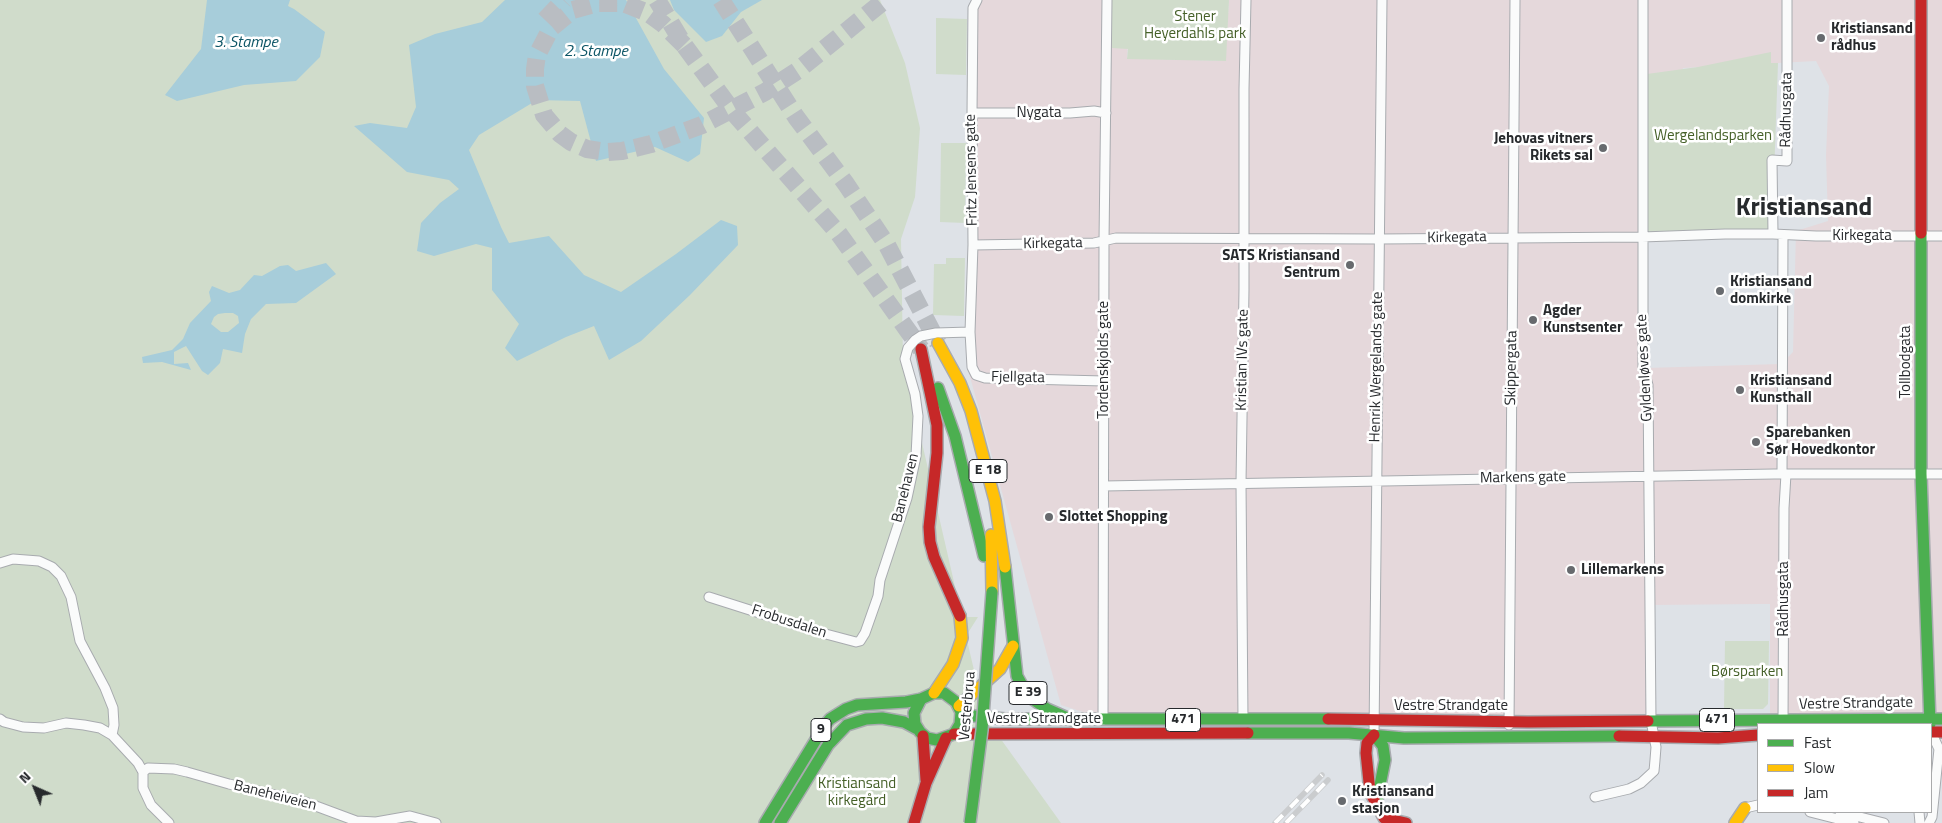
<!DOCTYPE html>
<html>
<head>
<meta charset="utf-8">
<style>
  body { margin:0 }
  #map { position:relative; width:1942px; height:823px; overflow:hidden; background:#dee2e7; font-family:"Titillium Web",sans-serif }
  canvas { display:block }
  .legend { position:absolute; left:1757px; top:723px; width:175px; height:90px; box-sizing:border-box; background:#fff; border:1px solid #a9aaab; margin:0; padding:6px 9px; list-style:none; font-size:15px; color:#272a2d }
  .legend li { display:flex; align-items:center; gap:10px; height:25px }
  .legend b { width:25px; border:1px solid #a9aaab }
  .north { position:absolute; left:10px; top:763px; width:50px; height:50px; -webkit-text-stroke:4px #fff; paint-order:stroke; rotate:316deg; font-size:14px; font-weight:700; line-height:20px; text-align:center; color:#272a2d }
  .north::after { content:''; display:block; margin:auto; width:18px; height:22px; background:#272a2d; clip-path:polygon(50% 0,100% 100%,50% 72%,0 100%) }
</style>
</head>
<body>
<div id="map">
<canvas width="1942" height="823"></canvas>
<ul class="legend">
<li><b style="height:6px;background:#4caf50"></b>Fast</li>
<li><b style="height:6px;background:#ffc107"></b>Slow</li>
<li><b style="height:6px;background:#c62828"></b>Jam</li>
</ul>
<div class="north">N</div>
</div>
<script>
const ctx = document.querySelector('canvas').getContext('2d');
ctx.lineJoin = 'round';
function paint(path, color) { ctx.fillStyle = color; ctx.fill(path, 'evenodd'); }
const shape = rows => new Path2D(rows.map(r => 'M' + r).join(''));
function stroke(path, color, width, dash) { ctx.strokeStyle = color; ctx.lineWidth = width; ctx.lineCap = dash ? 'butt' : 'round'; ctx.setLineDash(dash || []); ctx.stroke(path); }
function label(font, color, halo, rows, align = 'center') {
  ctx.font = font + ' "Titillium Web",sans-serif'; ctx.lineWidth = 5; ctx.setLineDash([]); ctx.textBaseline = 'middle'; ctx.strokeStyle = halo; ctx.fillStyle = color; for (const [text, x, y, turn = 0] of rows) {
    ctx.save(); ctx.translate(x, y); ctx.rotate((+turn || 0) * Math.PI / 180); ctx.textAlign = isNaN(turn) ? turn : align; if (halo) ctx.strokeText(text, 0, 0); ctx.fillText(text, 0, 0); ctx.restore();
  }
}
paint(shape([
  [973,0,1131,0,1127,58,1225,61,1229,0,1942,0,1942,723,1770,723,1770,604,1760,604,1651,605,1646,718,1105,719,1061,705,967,366],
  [1816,61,1829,86,1826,155,1828,221,1796,231,1793,352,1781,364,1646,368,1638,342,1640,275,1683,68]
]), '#e5d8db');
paint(shape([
  [0,0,880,0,905,63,920,128,915,197,901,239,903,360,962,617,978,617,966,636,985,717,1061,823,0,823],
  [1112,0,1229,0,1226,61,1127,59,1128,49,1112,48],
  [936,18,967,19,966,75,936,74],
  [1771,52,1771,63,1778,63,1772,233,1641,235,1647,74,1698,67],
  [941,143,966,143,965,223,940,222],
  [946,258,965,258,964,316,933,315,934,264,946,264],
  [1725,641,1769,641,1768,704,1763,709,1724,709]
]), '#d0dccb');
paint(shape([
  [207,0,290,0,288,6,294,9,325,32,320,57,296,81,244,85,177,101,165,95,201,49],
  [505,0,626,0,664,69,704,118,700,154,688,162,655,147,596,161,580,101,537,100,479,135,469,150,501,227,509,243,549,236,584,275,621,292,676,254,721,220,737,226,738,245,690,295,641,341,609,360,594,326,566,337,517,361,505,348,519,324,492,290,492,248,476,244,434,256,417,251,421,223,440,203,459,189,449,180,407,172,354,126,370,123,407,128,416,107,409,45,435,34,482,22],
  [670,0,762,0,741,12,722,36,706,42,674,10],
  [326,263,336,274,296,303,266,304,251,319,245,334,242,353,223,349,220,363,208,375,202,371,186,346,174,352,174,364,188,363,191,370,162,362,143,363,142,357,172,350,183,339,190,323,211,301,209,292,212,286,229,293,240,290,254,275,262,276,280,266,288,265,296,271],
  [225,313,233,313,238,316,239,323,228,332,221,332,211,324,214,317,218,314]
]), '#a7cdda');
stroke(shape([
  [657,0,684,45,734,113,839,234,921,349],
  [721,0,796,117,846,184,887,245,938,343],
  [545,20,564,0],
  [684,45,663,24,648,13,623,3,598,3,573,10,551,28,537,55,535,69,535,86,544,115,560,134,571,142,587,149,607,152,622,151,651,144,702,125,765,92,797,71,885,0]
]), '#b9bdc2', 18, [18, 9]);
const street = shape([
  [977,0,973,8,972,113,973,245,970,332,972,367,976,375,985,378,1104,381],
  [972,113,1070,113,1094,111,1106,113],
  [1773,234,1772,160,1787,161,1787,0],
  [973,245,1094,243,1116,238,1379,239,1642,237,1725,234,1773,234,1816,236,1942,236],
  [1782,474,1783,235],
  [1104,486,1774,474,1942,474],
  [0,563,13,559,39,561,52,567,61,576,71,597,80,641,105,688,113,708,114,725,112,735],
  [709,597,822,633,856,642,860,641,865,633,878,596,880,580,907,498,916,456,918,416,915,394,905,359,908,348,915,340,921,336,936,333,970,332],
  [0,719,4,722,23,727,44,728,66,723,84,725,100,728,112,735,138,763,143,772,143,788,151,805,169,823],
  [1243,719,1241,483,1244,289,1244,89,1246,0],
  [1103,720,1104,241,1107,0],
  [1783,724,1784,508,1786,474],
  [1509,725,1515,0],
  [1374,735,1382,0],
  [143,772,148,768,174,769,187,772,229,784,305,802,356,821,376,822,410,816,436,823],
  [1595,797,1629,789,1641,783,1654,771,1655,760,1656,747,1651,721,1648,385,1643,367,1643,0],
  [1745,808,1758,805],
  [1810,812,1854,823],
  [1840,812,1884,823],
  [1919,812,1920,823],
  [1929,823,1932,817,1939,749,1931,732]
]);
const fast = shape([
  [1921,233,1921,474,1930,724],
  [938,388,955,436,984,556],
  [1005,567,1017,676,1023,687,1034,700,1047,709,1072,720],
  [961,712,974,716,1005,719,1328,719],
  [1648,721,1942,719],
  [1248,733,1349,733,1404,738,1619,736],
  [1374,735,1383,746,1385,760,1376,805],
  [765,823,825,725,830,719,846,709,857,705,906,702,921,699,934,693,944,693,956,702,961,712,960,724,954,734,937,740,927,738,920,732,915,724,914,713,921,699],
  [780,823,828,745,847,725,866,719,882,718,904,722,917,729]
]);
const slow = shape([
  [938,343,960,383,971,411,995,501,1005,567],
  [991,535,992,592],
  [934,693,953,664,962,638,960,616],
  [959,706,1000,669,1013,646],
  [1735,823,1745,808]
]);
const jam = shape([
  [1921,0,1921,233],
  [921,349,937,425,937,453,929,527,930,542,934,557,960,616],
  [1328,719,1528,722,1648,721],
  [1931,732,1942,732],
  [954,734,1248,733],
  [1374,735,1367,743,1366,753,1370,792,1384,818,1406,823],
  [923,736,926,780],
  [1619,736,1718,738,1758,735],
  [914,823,926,783,946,738]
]);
stroke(street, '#a8abaf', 11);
stroke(fast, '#a8abaf', 14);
stroke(slow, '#a8abaf', 14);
stroke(jam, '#a8abaf', 14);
stroke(street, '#fafbfb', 9);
stroke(fast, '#4caf50', 11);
stroke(slow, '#ffc107', 11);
stroke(jam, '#c62828', 11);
const rail = shape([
  [1275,823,1322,775],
  [1286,823,1328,780]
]);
stroke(rail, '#caccce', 5.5);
stroke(rail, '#fff', 4, [11]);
const fastBridge = shape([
  [970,823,982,730,992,592]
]);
stroke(fastBridge, '#a8abaf', 14, []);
stroke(fastBridge, '#4caf50', 11);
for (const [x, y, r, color] of [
  [1821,38,5,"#676a6e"],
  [1603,148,5,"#676a6e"],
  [1350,265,5,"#676a6e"],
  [1720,291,5,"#676a6e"],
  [1533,320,5,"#676a6e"],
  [1740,390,5,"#676a6e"],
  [1756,442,5,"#676a6e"],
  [1049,517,5,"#676a6e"],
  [1571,570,5,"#676a6e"],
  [1342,801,5,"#676a6e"]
]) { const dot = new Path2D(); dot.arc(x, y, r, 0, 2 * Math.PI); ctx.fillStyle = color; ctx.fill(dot); stroke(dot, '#fff', 2); }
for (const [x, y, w] of [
  [988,471,38],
  [1028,693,38],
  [1183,720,35],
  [1717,720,35],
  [821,730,20]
]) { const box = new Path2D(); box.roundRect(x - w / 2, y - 11.5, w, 23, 4); ctx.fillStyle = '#fff'; ctx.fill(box); stroke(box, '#272a2d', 1); }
label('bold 14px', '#272a2d', null, [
  ["E 18",988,471],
  ["E 39",1028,693],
  ["471",1183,720],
  ["471",1717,720],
  ["9",821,730]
]);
label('15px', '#456028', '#fff', [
  ["Stener",1195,17],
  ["Heyerdahls park",1195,34],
  ["Wergelandsparken",1713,136],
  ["Børsparken",1747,672],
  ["Kristiansand",857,784],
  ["kirkegård",857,801]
]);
label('bold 15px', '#272a2d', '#fff', [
  ["Kristiansand",1831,29],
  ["rådhus",1831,46],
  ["Jehovas vitners",1593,139,"right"],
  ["Rikets sal",1593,156,"right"],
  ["SATS Kristiansand",1340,256,"right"],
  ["Sentrum",1340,273,"right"],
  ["Kristiansand",1730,282],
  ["domkirke",1730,299],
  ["Agder",1543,311],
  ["Kunstsenter",1543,328],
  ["Kristiansand",1750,381],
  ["Kunsthall",1750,398],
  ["Sparebanken",1766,433],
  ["Sør Hovedkontor",1766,450],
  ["Slottet Shopping",1059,517],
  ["Lillemarkens",1581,570],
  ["Kristiansand",1352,792],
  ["stasjon",1352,809]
], 'left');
label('15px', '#272a2d', '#fff', [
  ["Rådhusgata",1787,110,-89],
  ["Nygata",1039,113],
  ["Fritz Jensens gate",972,170,-91],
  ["Kirkegata",1862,236],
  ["Kirkegata",1457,238,-1],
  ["Kirkegata",1053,244,-1],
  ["Tordenskjolds gate",1104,360,-90],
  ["Kristian IVs gate",1243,360,-89],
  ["Tollbodgata",1906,362,-90],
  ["Henrik Wergelands gate",1377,367,-89],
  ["Skippergata",1512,368,-89],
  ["Gyldenløves gate",1645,368,-93],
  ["Fjellgata",1018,378,1],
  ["Markens gate",1523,478,-1],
  ["Banehaven",906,488,-76],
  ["Rådhusgata",1784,599,-90],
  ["Frobusdalen",789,622,18],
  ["Vestre Strandgate",1856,704,-1],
  ["Vesterbrua",968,706,-85],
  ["Vestre Strandgate",1451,706],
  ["Vestre Strandgate",1044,719],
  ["Baneheiveien",275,796,14]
]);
label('italic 16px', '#0b5465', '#fff', [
  ["3. Stampe",246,43],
  ["2. Stampe",596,52]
]);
label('bold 25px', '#272a2d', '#fff', [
  ["Kristiansand",1804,209]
]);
</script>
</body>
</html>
